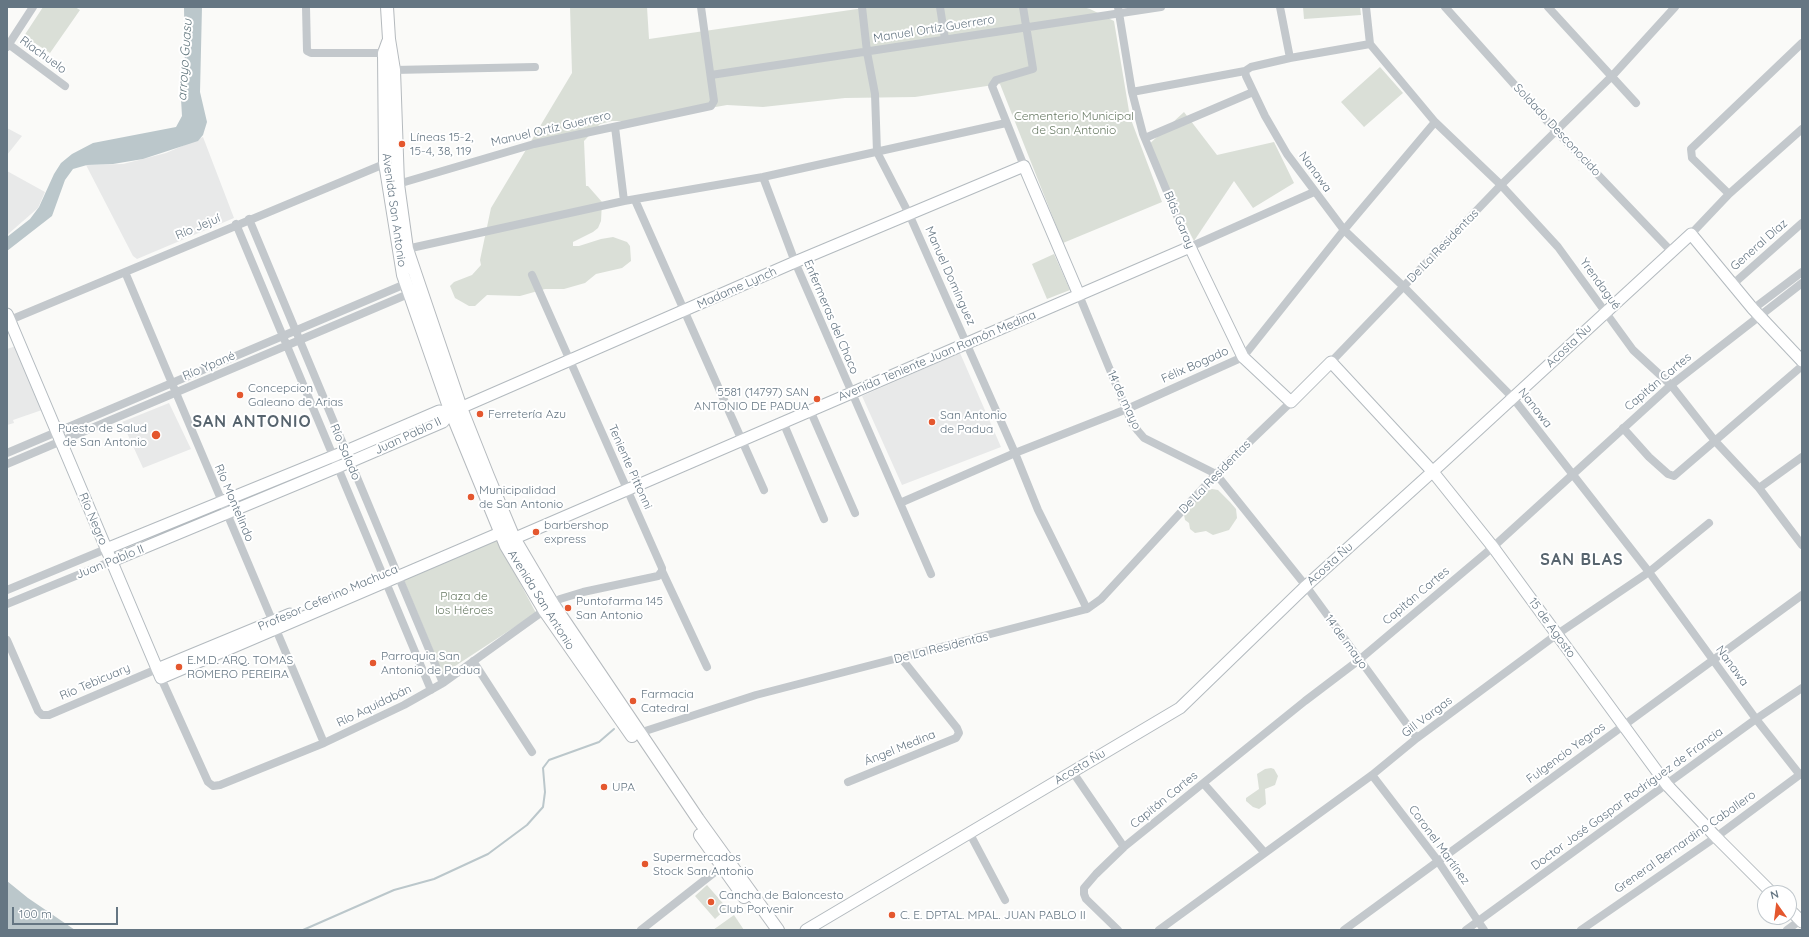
<!DOCTYPE html>
<html>
<head>
<meta charset="utf-8">
<style>
  body { margin:0 }
  #map { position:relative; width:1809px; height:937px; overflow:hidden; background:#fafaf8; font-family:Quicksand,sans-serif }
  canvas { display:block }
  .frame { position:absolute; inset:0; border:8px solid #657683; pointer-events:none }
  .north { position:absolute; left:1757px; top:885px; width:40px; height:40px; box-sizing:border-box; background:#fff; border:1px solid #c1c8cd; border-radius:50%; rotate:346deg; font-size:11px; font-weight:700; line-height:16px; text-align:center; color:#657683 }
  .north::after { content:''; display:block; margin:auto; width:14px; height:18px; background:#e4572e; clip-path:polygon(50% 0,100% 100%,50% 72%,0 100%) }
  .scale { position:absolute; left:12px; top:907px; width:106px; height:18px; box-sizing:border-box; border:2px solid #657683; border-top:0; padding-left:5px; font-size:12px; line-height:14px; white-space:nowrap; color:#657683; -webkit-text-stroke:3px #fff; paint-order:stroke }
</style>
</head>
<body>
<div id="map">
<canvas width="1809" height="937"></canvas>
<div class="frame"></div>
<div class="north">N</div>
<div class="scale">100 m</div>
</div>
<script>
const ctx = document.querySelector('canvas').getContext('2d');
ctx.lineJoin = 'round';
function paint(path, color) { ctx.fillStyle = color; ctx.fill(path, 'evenodd'); }
const shape = rows => new Path2D(rows.map(r => 'M' + r).join(''));
function stroke(path, color, width, dash) { ctx.strokeStyle = color; ctx.lineWidth = width; ctx.lineCap = dash ? 'butt' : 'round'; ctx.setLineDash(dash || []); ctx.stroke(path); }
function label(font, color, halo, rows, align = 'center') {
  ctx.font = font + ' Quicksand,sans-serif'; ctx.lineWidth = 4; ctx.setLineDash([]); ctx.textBaseline = 'middle'; ctx.strokeStyle = halo; ctx.fillStyle = color; for (const [text, x, y, turn = 0] of rows) {
    ctx.save(); ctx.translate(x, y); ctx.rotate((+turn || 0) * Math.PI / 180); ctx.textAlign = isNaN(turn) ? turn : align; if (halo) ctx.strokeText(text, 0, 0); ctx.fillText(text, 0, 0); ctx.restore();
  }
}
paint(shape([
  [7,128,22,136,7,155],
  [203,137,234,218,137,259,133,256,86,165,123,164,143,159,166,153],
  [7,171,45,192,38,208,7,235],
  [16,346,42,410,13,420,14,423,7,425,7,349],
  [960,353,1001,447,902,485,862,396],
  [169,403,191,449,143,468,122,422]
]), '#e8e9e9');
paint(shape([
  [43,7,75,7,80,10,50,53,24,36],
  [570,7,647,7,649,39,871,7,1083,7,1090,9,1114,21,1130,117,1162,202,1063,243,1000,84,915,97,845,98,763,107,727,105,635,121,612,121,600,124,584,141,586,186,588,186,602,202,601,221,598,228,593,232,573,242,573,246,579,246,601,239,613,237,627,242,630,246,631,261,622,268,596,274,585,283,564,289,545,289,520,296,487,295,475,306,469,306,455,298,450,286,454,282,472,275,481,265,480,260,491,208,572,73],
  [1303,7,1360,7,1361,15,1304,19],
  [1380,67,1403,93,1364,127,1341,102],
  [1184,112,1217,155,1274,142,1294,183,1253,208,1234,181,1194,241,1146,147],
  [1054,254,1070,290,1047,299,1032,264],
  [1212,489,1218,490,1230,502,1236,509,1237,518,1229,530,1213,535,1206,531,1195,533,1190,529,1189,523,1185,520,1184,515,1204,492],
  [496,538,536,613,443,674,403,578],
  [1271,768,1274,769,1278,776,1275,785,1265,789,1266,804,1259,809,1253,807,1246,801,1246,798,1259,789,1257,774,1265,769],
  [707,885,727,908,715,919,695,896],
  [734,915,744,930,713,930]
]), '#dadfd7');
paint(shape([
  [184,7,202,7,200,92,207,122,203,135,198,141,143,159,113,164,87,165,73,169,65,180,52,216,7,251,7,237,30,219,39,207,54,174,61,163,72,154,93,143,176,127,182,116,181,99,185,76],
  [7,881,28,898,75,930,7,930]
]), '#bbc7cb');
stroke(shape([
  [303,930,394,890,434,879,488,854,527,825,543,807,545,792,543,768,549,760,599,742,614,729]
]), '#bbc7cb', 2);
const secondary = shape([
  [7,314,161,678,509,529],
  [506,542,1190,247,1243,357,1291,402,1331,362,1433,472,1493,547,1667,785,1716,837,1772,893],
  [106,549,346,451,439,411,451,412],
  [112,561,350,462,443,422,451,412,795,262,1024,166,1079,295],
  [157,669,290,614],
  [1789,909,1802,922],
  [806,930,1180,708,1306,586,1441,464,1691,234,1753,309,1802,361]
]);
const primary = shape([
  [387,7,389,39,394,70,398,184,407,249,461,408,488,476,514,538,553,604,698,819,778,930],
  [388,42,384,53,385,163,403,275,449,407,506,546,544,610,632,736],
  [700,835,744,897]
]);
stroke(secondary, '#b3babf', 13);
stroke(primary, '#b5babe', 14);
stroke(shape([
  [306,7,307,51,311,53,384,53],
  [862,7,867,52,875,94,877,152,909,214,1015,453,1038,510,1087,609],
  [940,7,945,39],
  [1023,7,1033,69,996,80,992,86,1024,166],
  [1118,7,1132,92,1143,134,1190,247,1314,192],
  [1280,7,1290,58],
  [1366,7,1370,44],
  [1445,7,1555,130,1671,251],
  [1548,7,1636,103],
  [7,43,65,86],
  [1370,44,1290,58,1251,67,1245,71,1246,76,1265,116,1287,154,1344,230,1404,287,1513,398,1649,572,1756,719,1800,775],
  [1370,44,1435,122,1501,185,1558,247,1633,350,1671,385,1715,441,1759,488,1802,545],
  [7,47,33,7],
  [394,70,535,67],
  [711,75,1161,7],
  [1132,92,1245,71],
  [615,127,624,201],
  [1145,138,1253,92],
  [763,177,795,262,931,574],
  [398,184,534,144,711,106,714,101,701,7],
  [1729,194,1692,158,1691,149,1802,43],
  [635,200,764,490],
  [249,219,443,683],
  [236,224,431,690],
  [1691,234,1729,194,1802,129],
  [402,250,624,201,763,177,1006,123],
  [125,272,324,743],
  [532,275,662,568,662,571,707,667],
  [1732,285,1802,223],
  [1079,295,1132,423,1138,431,1144,438,1216,474,1306,586,1417,738],
  [1753,309,1802,272],
  [10,320,389,162],
  [1331,362,1501,185,1614,74,1675,7],
  [810,410,855,513],
  [783,422,824,519],
  [1623,428,1649,457,1668,474,1674,476,1802,366],
  [7,453,410,282],
  [7,464,413,292],
  [1759,488,1802,457],
  [900,503,1015,453,1127,409,1243,357,1344,230,1435,122],
  [7,590,106,549],
  [7,604,112,561],
  [7,640,38,711,42,715,49,715,157,669],
  [473,661,532,752],
  [161,678,208,782,213,786,220,785,324,743,404,705,443,683,560,599,583,592,658,576,662,571],
  [636,734,756,695,1087,609,1101,599,1216,474,1291,402],
  [1072,771,1124,847],
  [1372,775,1438,861,1484,930],
  [848,782,956,738,959,733,957,728,901,658],
  [1204,784,1264,852],
  [970,834,1005,900],
  [641,930,725,864],
  [1118,930,1086,899,1084,894,1084,888,1096,874,1124,847,1305,701,1359,660,1493,547,1671,385,1802,283],
  [1159,930,1372,775,1417,738,1556,635,1649,572,1709,523],
  [1344,930,1802,595],
  [1466,930,1756,719,1802,688],
  [1581,930,1716,837,1802,773],
  [1787,930,1802,919]
]), '#c3c8cc', 8);
stroke(secondary, '#fff', 11);
stroke(primary, '#fff', 12);
for (const [x, y, r, color] of [
  [402,144,4,"#e4572e"],
  [240,395,4,"#e4572e"],
  [817,399,4,"#e4572e"],
  [480,414,4,"#e4572e"],
  [932,422,4,"#e4572e"],
  [156,435,5,"#e4572e"],
  [471,497,4,"#e4572e"],
  [536,532,4,"#e4572e"],
  [568,608,4,"#e4572e"],
  [373,663,4,"#e4572e"],
  [179,667,4,"#e4572e"],
  [633,701,4,"#e4572e"],
  [604,787,4,"#e4572e"],
  [645,864,4,"#e4572e"],
  [711,902,4,"#e4572e"],
  [892,915,4,"#e4572e"]
]) { const dot = new Path2D(); dot.arc(x, y, r, 0, 2 * Math.PI); ctx.fillStyle = color; ctx.fill(dot); stroke(dot, '#fff', 1.5); }
label('12px', '#657683', '#fff', [
  ["Manuel Ortíz Guerrero",934,29,-9],
  ["Riachuelo",43,55,36],
  ["Manuel Ortíz Guerrero",551,129,-13],
  ["Soldado Desconocido",1557,130,47],
  ["Nanawa",1315,172,54],
  ["Avenida San Antonio",394,210,82],
  ["Blás Garay",1179,220,67],
  ["Río Jejuí",198,227,-23],
  ["General Díaz",1759,245,-41],
  ["De La Residentas",1443,246,-46],
  ["Manuel Domínguez",950,276,66],
  ["Yrendagué",1600,284,54],
  ["Madame Lynch",737,288,-24],
  ["Enfermeras del Chaco",831,317,67],
  ["Acosta Ñu",1569,346,-43],
  ["Avenida Teniente Juan Ramón Medina",937,356,-23],
  ["Félix Bogado",1195,365,-24],
  ["Río Ypané",209,366,-23],
  ["Capitán Cartes",1658,382,-40],
  ["14 de mayo",1124,400,65],
  ["Nanawa",1535,408,52],
  ["Juan Pablo II",408,436,-25],
  ["Río Salado",345,452,67],
  ["Teniente Pittonni",630,467,66],
  ["De La Residentas",1215,477,-46],
  ["Río Montelindo",234,503,67],
  ["Río Negro",93,519,67],
  ["Juan Pablo II",110,562,-22],
  ["Acosta Ñu",1330,564,-42],
  ["Capitán Cartes",1416,596,-40],
  ["Profesor Ceferino Machuca",328,598,-23],
  ["Avenida San Antonio",541,600,58],
  ["15 de Agosto",1552,628,54],
  ["14 de mayo",1346,642,54],
  ["De La Residentas",941,648,-14],
  ["Nanawa",1732,666,54],
  ["Río Tebicuary",95,682,-23],
  ["Río Aquidabán",374,706,-26],
  ["Gill Vargas",1427,717,-37],
  ["Ángel Medina",900,748,-22],
  ["Fulgencio Yegros",1566,753,-36],
  ["Acosta Ñu",1080,767,-31],
  ["Doctor José Gaspar Rodríguez de Francia",1627,799,-36],
  ["Capitán Cartes",1164,800,-39],
  ["Greneral Bernardino Caballero",1685,842,-35],
  ["Coronel Martínez",1439,845,54]
]);
label('12px', '#687a64', '#fff', [
  ["Cementerio Municipal",1074,116],
  ["de San Antonio",1074,130],
  ["Plaza de",464,596],
  ["los Héroes",464,610]
]);
label('12px', '#657683', '#fff', [
  ["Líneas 15-2,",410,137],
  ["15-4, 38, 119",410,151],
  ["Concepcion",248,388],
  ["Galeano de Arias",248,402],
  ["5581 (14797) SAN",809,392,"right"],
  ["ANTONIO DE PADUA",809,406,"right"],
  ["Ferretería Azu",488,414],
  ["San Antonio",940,415],
  ["de Padua",940,429],
  ["Puesto de Salud",147,428,"right"],
  ["de San Antonio",147,442,"right"],
  ["Municipalidad",479,490],
  ["de San Antonio",479,504],
  ["barbershop",544,525],
  ["express",544,539],
  ["Puntofarma 145",576,601],
  ["San Antonio",576,615],
  ["Parroquia San",381,656],
  ["Antonio de Padua",381,670],
  ["E.M.D. ARQ. TOMAS",187,660],
  ["ROMERO PEREIRA",187,674],
  ["Farmacia",641,694],
  ["Catedral",641,708],
  ["UPA",612,787],
  ["Supermercados",653,857],
  ["Stock San Antonio",653,871],
  ["Cancha de Baloncesto",719,895],
  ["Club Porvenir",719,909],
  ["C. E. DPTAL. MPAL. JUAN PABLO II",900,915]
], 'left');
label('italic 13px', '#60757c', '#fff', [
  ["arroyo Guasu",185,60,-86]
]);
ctx.letterSpacing = '1px';
label('bold 16px', '#57646e', '#fff', [
  ["SAN ANTONIO",252,422],
  ["SAN BLAS",1582,560]
]);
ctx.letterSpacing = '0px';
</script>
</body>
</html>
